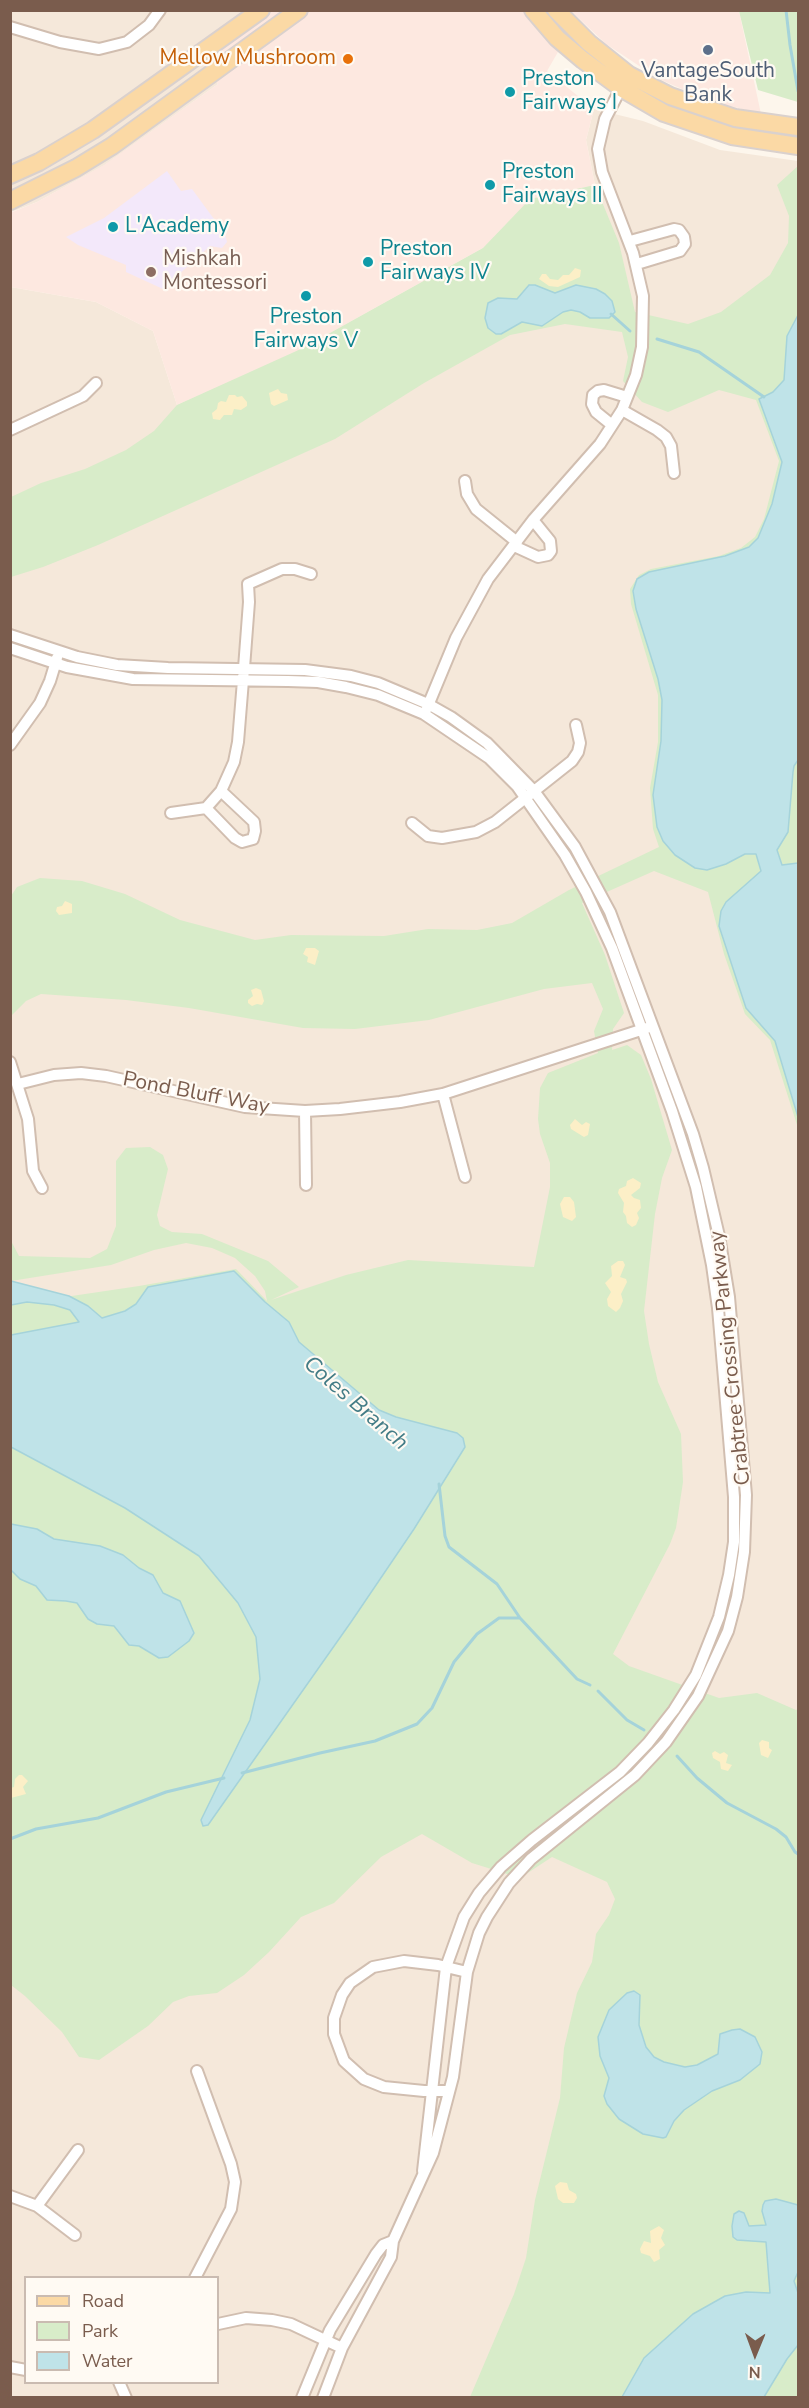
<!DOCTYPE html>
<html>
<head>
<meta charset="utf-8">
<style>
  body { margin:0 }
  #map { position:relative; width:809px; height:2408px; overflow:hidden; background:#fdf6ec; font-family:"Nunito Sans",sans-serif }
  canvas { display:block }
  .frame { position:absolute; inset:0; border:12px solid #7a5c4d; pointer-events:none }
  .legend { position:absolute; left:24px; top:2276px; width:195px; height:108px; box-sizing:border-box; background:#fffaf3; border:2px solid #cabbb1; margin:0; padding:8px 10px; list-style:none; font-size:18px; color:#7a5c4d }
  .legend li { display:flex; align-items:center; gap:12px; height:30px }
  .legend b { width:30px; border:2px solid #cabbb1 }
  .north { position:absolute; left:725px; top:2324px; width:60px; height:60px; -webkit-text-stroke:4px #fffaf3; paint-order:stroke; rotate:181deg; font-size:16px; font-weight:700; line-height:24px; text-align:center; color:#7a5c4d }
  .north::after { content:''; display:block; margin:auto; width:21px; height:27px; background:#7a5c4d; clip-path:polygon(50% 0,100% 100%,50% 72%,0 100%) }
</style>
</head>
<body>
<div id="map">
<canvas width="809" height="2408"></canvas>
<div class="frame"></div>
<ul class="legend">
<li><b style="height:8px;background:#fbd9a5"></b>Road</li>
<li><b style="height:16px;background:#d8ecc9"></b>Park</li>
<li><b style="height:16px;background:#bfe3e8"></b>Water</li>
</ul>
<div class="north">N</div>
</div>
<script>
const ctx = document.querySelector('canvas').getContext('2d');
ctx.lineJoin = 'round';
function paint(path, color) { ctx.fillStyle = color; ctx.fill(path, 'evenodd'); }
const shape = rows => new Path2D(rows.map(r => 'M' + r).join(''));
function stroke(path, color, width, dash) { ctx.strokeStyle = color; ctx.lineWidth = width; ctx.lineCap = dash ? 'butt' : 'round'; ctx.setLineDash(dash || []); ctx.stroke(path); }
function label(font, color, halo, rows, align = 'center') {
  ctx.font = font + ' "Nunito Sans",sans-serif'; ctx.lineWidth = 4.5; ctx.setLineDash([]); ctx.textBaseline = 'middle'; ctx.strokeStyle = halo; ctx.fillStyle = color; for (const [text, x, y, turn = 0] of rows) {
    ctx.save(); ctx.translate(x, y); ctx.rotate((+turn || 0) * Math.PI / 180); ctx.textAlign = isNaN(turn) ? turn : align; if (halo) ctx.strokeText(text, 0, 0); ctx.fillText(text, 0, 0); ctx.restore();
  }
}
paint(shape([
  [10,11,283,11,216,81,218,84,105,165,37,202,11,212],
  [594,109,643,121,720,150,798,161,798,2397,11,2397,11,287,96,302,153,331,177,405,303,348,483,248,530,199,595,185,586,140],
  [26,2278,218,2278,218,2382,26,2382]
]), '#f5e8da');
paint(shape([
  [244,11,539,11,527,18,558,52,547,71,594,109,586,140,595,185,530,200,483,248,287,357,177,405,153,331,96,302,11,287,10,213,37,202,104,165,218,84,193,47],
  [571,11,739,11,761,114,707,100,659,79,606,44]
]), '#fde8e0');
paint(shape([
  [167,171,181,191,192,189,225,234,227,242,222,248,210,246,163,289,126,272,126,265,78,245,66,237,104,218]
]), '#f3e8fa');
paint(shape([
  [739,11,798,11,798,102,758,90],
  [798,166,798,1128,770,1040,745,1014,724,954,708,892,654,871,582,903,605,955,624,1013,613,1029,612,1050,627,1045,641,1055,651,1079,672,1150,662,1178,655,1214,644,1311,649,1344,658,1382,681,1434,683,1482,676,1528,670,1544,613,1654,629,1666,719,1698,757,1693,796,1710,798,1709,798,2397,470,2397,514,2294,526,2258,535,2200,560,2098,564,2048,577,1993,592,1962,596,1934,609,1915,615,1899,607,1882,552,1857,520,1878,472,1863,422,1834,381,1857,334,1903,301,1917,269,1952,244,1975,217,1993,189,1996,173,2002,148,2026,99,2060,79,2057,62,2032,25,1996,11,1985,11,1305,139,1286,236,1269,267,1301,265,1291,255,1276,235,1258,212,1248,186,1243,154,1250,111,1265,11,1281,10,1239,19,1256,90,1258,107,1249,116,1226,116,1161,126,1148,150,1147,163,1155,168,1169,157,1215,160,1226,172,1232,202,1234,268,1261,299,1287,271,1300,346,1275,408,1260,534,1267,550,1187,550,1163,540,1134,538,1119,540,1088,548,1073,598,1053,594,1031,603,1009,592,983,544,989,429,1020,355,1029,303,1028,189,1008,126,1000,41,994,26,1001,11,1016,11,896,17,887,40,878,82,881,125,894,180,920,255,940,291,935,384,936,428,929,477,930,512,923,569,890,659,847,653,829,650,788,658,742,658,695,631,604,630,589,639,575,651,569,719,556,741,548,755,537,764,519,779,461,756,400,719,390,668,412,642,402,623,381,628,357,622,332,565,324,510,335,424,383,335,439,98,545,43,567,11,577,11,497,41,483,85,469,126,450,154,431,177,405,303,348,483,248,530,199,595,185,619,243,635,312,688,324,721,312,770,275,788,243,789,216,777,185]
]), '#d8ecc9');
paint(shape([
  [575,268,581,270,580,277,558,287,549,286,539,279,542,274,546,274,550,279,558,280,563,275,569,275],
  [278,389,281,393,287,394,288,400,274,406,271,404,269,393],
  [229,395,235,395,237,397,242,396,247,402,247,406,241,410,234,409,232,415,224,415,220,420,213,419,212,413,217,409,218,403,221,401,226,402],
  [65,901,72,904,72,913,59,915,56,911,57,907,62,906],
  [306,948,315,948,319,951,315,965,307,962,308,957,303,954],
  [256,988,261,990,264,1001,262,1005,257,1004,252,1006,248,1003,248,1000,253,996,251,990],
  [575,1119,582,1125,586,1122,590,1124,588,1135,584,1137,571,1129,570,1125],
  [633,1178,641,1183,640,1188,631,1195,634,1198,640,1200,641,1208,637,1213,639,1218,636,1225,632,1227,627,1223,626,1216,623,1212,624,1203,618,1193,619,1189,626,1186,627,1181],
  [564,1197,570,1197,574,1202,576,1217,572,1221,563,1217,560,1204],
  [618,1261,623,1261,625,1265,620,1277,626,1279,627,1282,621,1294,623,1301,620,1308,616,1312,608,1306,607,1299,611,1292,605,1283,612,1276,611,1266],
  [762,1740,769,1742,769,1748,772,1750,768,1758,761,1755,759,1743],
  [715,1751,720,1754,724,1752,728,1755,726,1763,732,1765,728,1771,721,1769,720,1762,713,1758,712,1753],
  [19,1775,22,1775,28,1781,23,1787,26,1794,11,1798,11,1788,14,1787,15,1779],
  [560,2182,567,2183,569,2190,576,2194,577,2198,574,2203,563,2203,558,2199,555,2186],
  [659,2226,664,2230,661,2238,665,2245,659,2250,660,2259,654,2262,650,2256,641,2253,640,2249,644,2241,651,2243,650,2231]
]), '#fcefc7');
const water = shape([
  [529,285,535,285,555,293,576,285,596,289,605,294,612,301,615,312,609,318,590,318,580,312,571,310,563,312,542,326,522,322,501,334,496,334,488,328,485,318,488,303,498,298,517,299,529,285],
  [798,315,798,760,794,766,793,772,788,832,777,850,782,865,798,863,798,1117,775,1041,746,1008,719,926,721,911,726,902,761,871,756,854,745,854,726,864,707,870,695,868,675,855,663,841,657,827,653,795,661,741,662,700,658,679,636,609,633,591,637,579,649,572,725,556,749,547,758,538,772,504,782,462,759,399,773,392,784,380,787,336,798,315],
  [234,1271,265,1302,289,1322,299,1342,379,1410,396,1417,457,1433,463,1438,465,1447,414,1529,351,1622,208,1825,203,1826,201,1820,250,1720,260,1679,256,1637,238,1603,199,1556,125,1508,11,1447,11,1335,79,1322,70,1310,54,1305,27,1302,11,1305,11,1281,69,1296,88,1306,102,1318,125,1311,136,1304,148,1287,234,1271],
  [11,1524,37,1529,54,1539,100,1546,123,1555,139,1568,153,1575,163,1593,180,1601,194,1633,189,1641,168,1657,159,1658,139,1646,129,1645,114,1626,97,1624,88,1619,77,1603,66,1601,47,1600,36,1586,20,1579,11,1570,11,1524],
  [634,1991,640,1995,639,2025,646,2047,654,2057,664,2062,685,2067,697,2065,718,2054,720,2034,732,2030,740,2029,755,2037,762,2052,760,2064,740,2080,712,2091,684,2110,674,2121,666,2137,663,2138,643,2134,619,2119,607,2104,604,2096,609,2078,600,2056,598,2037,609,2010,627,1993,634,1991],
  [776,2199,798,2205,798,2272,794,2281,798,2293,798,2345,787,2359,764,2397,622,2397,644,2358,693,2314,725,2296,746,2292,770,2293,766,2242,737,2240,733,2237,732,2226,734,2214,739,2211,744,2213,749,2226,766,2225,762,2211,763,2205,765,2201,776,2199]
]);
paint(water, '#bfe3e8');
stroke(water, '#a5d3da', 1.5);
stroke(shape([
  [786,10,790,45,798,91],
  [611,314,630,331],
  [657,339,699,352,764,397],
  [439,1484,445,1536,449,1547,497,1584,520,1618,577,1679,590,1685],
  [598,1691,627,1720,644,1730],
  [677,1756,697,1778,727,1803,776,1829,786,1837,795,1852,798,1854],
  [242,1773,320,1753,375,1741,417,1724,432,1708,454,1662,477,1634,499,1618,520,1618],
  [10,1839,36,1829,98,1818,166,1792,224,1778]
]), '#a5d3da', 3);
const minor = shape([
  [10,27,60,42,99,49,127,42,149,25,160,10],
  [630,241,674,229,679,230,684,237,685,244,680,251,637,264],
  [622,410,657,430,666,437,671,446,674,473],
  [612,425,596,412,592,404,593,395,598,391,604,390,627,397],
  [10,430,83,396,96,383],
  [465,481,467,494,476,509,517,542],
  [514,546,538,557,548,555,551,551,550,541,533,520],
  [10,635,77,657,117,665,168,668,305,670,351,676,378,683,428,704,451,717,487,743,534,791,575,847,610,912,693,1134,703,1168,719,1236,729,1297,746,1495,744,1552,737,1597,728,1631,698,1696,666,1742,635,1775,531,1859,509,1883,487,1917,479,1933,467,1972,453,2077,433,2153,393,2241,391,2257,342,2348,323,2398],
  [10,648,67,667,133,679,288,681,318,682,346,687,378,695,424,714,489,758,517,786,565,855,586,892,612,948,672,1111,696,1187,712,1265,718,1308,734,1497,734,1542,729,1575,719,1617,696,1675,674,1710,648,1743,620,1772,532,1840,501,1867,479,1893,464,1917,446,1967,423,2171],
  [427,708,456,638,488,579,533,520,600,444,622,410,636,375,642,347,643,296,633,253,602,172,598,149,605,119,621,88],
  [10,745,40,703,50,681,57,658],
  [206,808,235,838,242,842,253,839,255,831,254,822,221,791],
  [171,813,206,808,221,791,234,762,238,742,244,668,249,602,248,584,282,569,295,569,311,574],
  [412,823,428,836,442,838,476,832,495,822,572,761,578,752,580,743,576,725],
  [10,1062,28,1119,33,1171,42,1188],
  [18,1084,54,1075,81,1073,106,1076,245,1107,305,1111,340,1109,400,1102,443,1094,647,1028],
  [443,1094,465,1177],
  [305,1111,306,1185],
  [449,2091,424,2091,384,2087,364,2079,344,2061,334,2034,334,2018,342,1995,350,1983,373,1967,404,1961,438,1965,467,1972],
  [10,2196,37,2206,75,2235],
  [37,2206,78,2150],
  [195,2278,231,2209,235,2182,231,2164,197,2071],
  [218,2324,246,2318,272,2320,291,2324,342,2348],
  [10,2367,26,2370],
  [119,2382,126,2398],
  [302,2398,330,2330,376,2254,383,2245,393,2241]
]);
const primary = shape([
  [533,10,557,38,583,60,621,88,664,113,732,136,798,146],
  [556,10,589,43,629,75,670,96,735,118,798,127],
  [10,175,39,162,93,130,261,10],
  [10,201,76,168,112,146,299,10]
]);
stroke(minor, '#d1beb0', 14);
stroke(primary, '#dad1cd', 20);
stroke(minor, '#fff', 10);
stroke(primary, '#fbd9a5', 16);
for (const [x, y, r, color] of [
  [708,50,6,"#5c6f8a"],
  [348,59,6,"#e8710a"],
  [510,92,6,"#0f9aa8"],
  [490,185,6,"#0f9aa8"],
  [113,227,6,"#0f9aa8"],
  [368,262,6,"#0f9aa8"],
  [151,272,6,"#8d6e63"],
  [306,296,6,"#0f9aa8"]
]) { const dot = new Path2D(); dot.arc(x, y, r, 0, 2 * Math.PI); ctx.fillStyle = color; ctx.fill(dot); stroke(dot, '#fffaf3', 2); }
label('21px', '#c56008', '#fffaf3', [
  ["Mellow Mushroom",336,59]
], 'right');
label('21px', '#4e5e75', '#fffaf3', [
  ["VantageSouth",708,72],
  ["Bank",708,96]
]);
label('21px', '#0d838f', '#fffaf3', [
  ["Preston",522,80],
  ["Fairways I",522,104],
  ["Preston",502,173],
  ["Fairways II",502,197],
  ["L'Academy",125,227],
  ["Preston",380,250],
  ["Fairways IV",380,274],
  ["Preston",306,318,"center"],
  ["Fairways V",306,342,"center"]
], 'left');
label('21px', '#785e54', '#fffaf3', [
  ["Mishkah",163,260],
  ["Montessori",163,284]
], 'left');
label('21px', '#7a5c4d', '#fffaf3', [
  ["Pond Bluff Way",196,1094,11],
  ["Crabtree Crossing Parkway",731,1358,-96]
]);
label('italic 22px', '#437c86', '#fffaf3', [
  ["Coles Branch",355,1404,41]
]);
</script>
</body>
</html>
